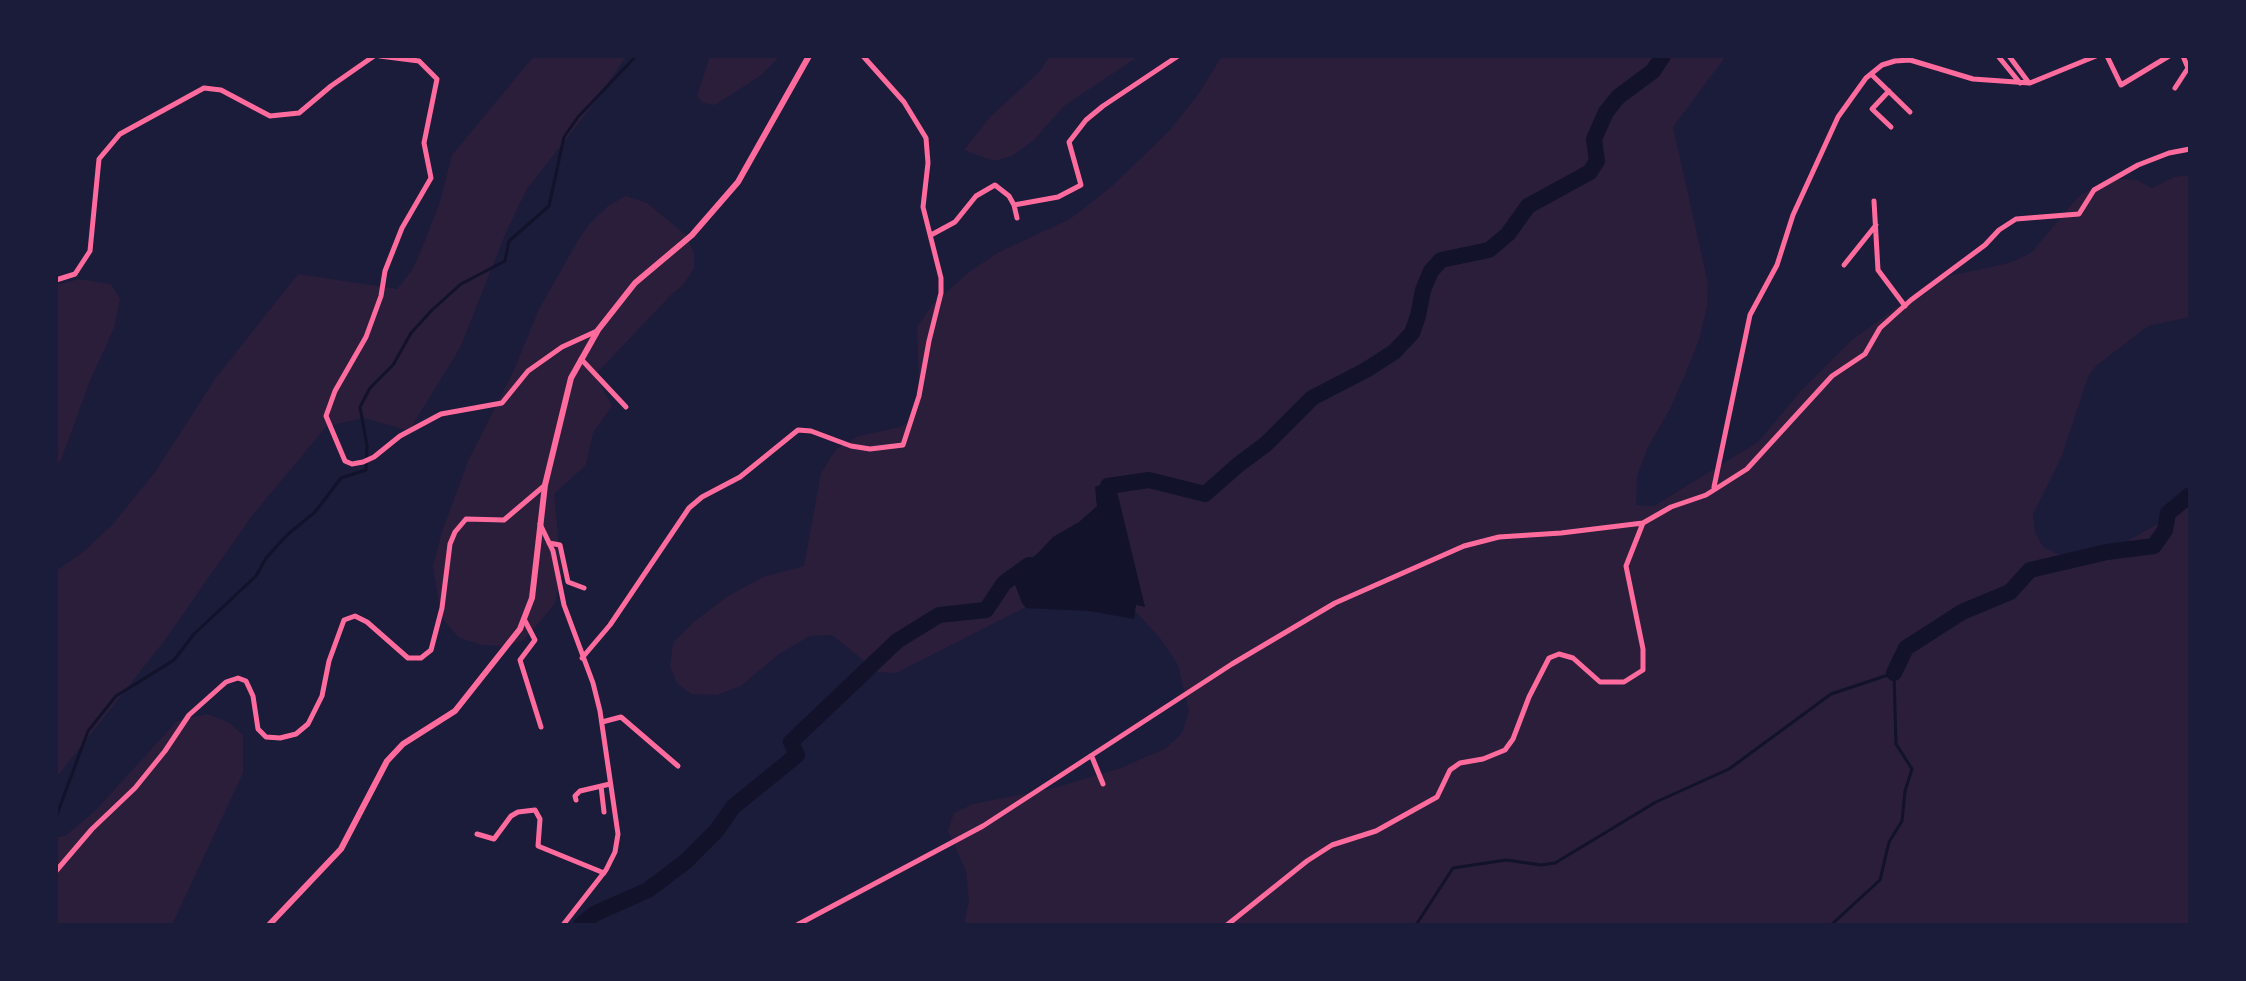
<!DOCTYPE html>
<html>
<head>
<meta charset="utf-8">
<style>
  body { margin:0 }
  #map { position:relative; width:2246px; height:981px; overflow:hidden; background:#1b1b3a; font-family:"Varela Round",sans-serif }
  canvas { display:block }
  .frame { position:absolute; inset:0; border:58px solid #1b1b3a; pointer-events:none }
</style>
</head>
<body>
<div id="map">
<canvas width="2246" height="981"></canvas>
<div class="frame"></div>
</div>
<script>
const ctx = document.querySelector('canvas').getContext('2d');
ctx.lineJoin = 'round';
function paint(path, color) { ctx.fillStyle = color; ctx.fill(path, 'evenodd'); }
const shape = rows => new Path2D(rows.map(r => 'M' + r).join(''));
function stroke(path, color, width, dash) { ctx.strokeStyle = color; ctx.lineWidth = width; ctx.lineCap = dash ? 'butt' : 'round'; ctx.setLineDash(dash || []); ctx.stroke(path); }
paint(shape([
  [534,56,626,56,596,101,527,189,507,230,460,348,409,431,364,418,327,426,251,517,165,640,56,778,56,571,83,552,112,525,155,472,215,379,298,274,397,289,412,270,422,248,440,202,452,155],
  [710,56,780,56,760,76,715,105,703,103,697,96],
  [1050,56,1139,56,1064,106,1034,140,1012,156,994,161,964,150,990,117,1040,71],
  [1222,56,1726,56,1673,127,1708,283,1707,307,1699,340,1685,375,1670,409,1648,447,1637,476,1636,505,1654,506,1758,442,1800,392,1852,340,1922,289,1945,277,2009,263,2031,253,2079,196,2111,178,2137,180,2152,188,2174,177,2190,175,2190,317,2148,326,2096,366,2088,377,2061,458,2033,514,2035,532,2043,547,2060,555,2090,555,2119,546,2190,505,2190,925,964,925,969,901,966,871,948,831,954,813,973,804,1054,788,1121,768,1166,748,1182,733,1189,711,1178,665,1160,638,1136,612,1114,598,1026,607,896,673,878,672,832,635,810,636,779,654,741,686,717,695,691,694,677,683,670,666,673,643,695,621,728,596,763,577,804,566,821,473,836,449,859,436,900,427,914,419,919,387,917,327,932,305,969,272,999,252,1070,219,1111,187,1169,131,1197,96],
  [626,196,647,203,686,235,694,254,694,269,682,286,672,294,595,375,612,406,593,433,586,465,554,494,562,575,554,605,524,640,506,646,482,645,459,638,441,617,433,566,442,532,468,461,514,370,539,309,577,242,589,224,609,205],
  [79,279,111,284,120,299,114,328,90,381,61,460,56,465,56,285],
  [207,714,230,723,243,735,243,773,172,925,56,925,56,835,59,837,65,836,95,811,177,721]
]), '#2a1e3b');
paint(shape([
  [1114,479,1145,607,1136,605,1134,619,1089,611,1026,608,1022,603,1011,574,1038,553,1053,537,1079,522,1097,506,1095,487]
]), '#12122b');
stroke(shape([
  [56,817,88,731,116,696,174,660,194,634,256,576,266,558,287,535,315,512,341,478,366,470,367,446,360,407,370,388,393,365,411,333,432,310,461,284,505,261,509,241,549,206,564,137,578,117,636,56],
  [1416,925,1453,868,1506,860,1541,865,1555,863,1656,802,1729,769,1831,694,1894,673,1896,744,1912,769,1905,791,1902,821,1889,842,1880,880,1831,925]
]), '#12122b', 3);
stroke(shape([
  [1104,498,1108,486,1149,480,1205,494,1238,465,1266,444,1312,398,1366,370,1394,352,1412,333,1418,316,1423,290,1431,271,1441,260,1489,250,1508,234,1528,206,1590,172,1597,161,1594,139,1606,112,1618,97,1653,71,1663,56],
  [1894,673,1906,648,1962,612,2010,592,2030,570,2107,552,2154,546,2165,530,2168,513,2190,495],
  [581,925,594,914,648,890,685,862,717,830,733,807,797,755,791,742,897,641,939,615,986,610,1004,583,1029,565]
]), '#12122b', 16);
stroke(shape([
  [380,56,419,61,437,79,424,143,431,178,402,228,385,271,381,296,366,337,335,391,326,416,345,461,352,464,363,462,374,457,400,436,441,414,502,403,528,371,562,347,597,331],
  [1998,56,2020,83],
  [2009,56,2029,83],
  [2107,56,2121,85,2169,56],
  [1871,74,1910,112],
  [2175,88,2188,68,2183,56],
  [1889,91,1872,109,1891,127],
  [1874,201,1878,270,1905,306],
  [1014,205,1017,218],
  [931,235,955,222,976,196,995,185,1009,196,1014,205,1058,197,1081,185,1069,142,1086,120,1103,106,1178,56],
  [1844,265,1876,225],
  [56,280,75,274,90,251,99,159,120,134,204,88,221,90,270,116,299,113,331,86,374,56],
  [581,359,626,407],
  [1714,487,1750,315,1777,265,1793,215,1838,117,1866,78,1882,65,1895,61,1910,60,1973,79,2030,83,2096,56],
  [540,524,553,551,564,605,593,683,600,711,618,834,615,852,606,870,563,925],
  [549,543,560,545,568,582,584,588],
  [524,619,535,640,520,660,541,727],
  [582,658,610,625,689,508,702,497,740,477,798,430,811,431,851,446,870,449,903,445,919,396,929,341,941,293,941,278,923,207,928,163,926,138,904,102,863,56],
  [602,722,621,717,678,766],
  [1092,757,1103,784],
  [601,786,604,812],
  [576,800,575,796,580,791,610,784],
  [477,834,494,839,511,816,518,812,535,810,540,819,538,846,604,873],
  [56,871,92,829,135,788,165,751,189,715,226,682,238,678,246,681,253,696,258,729,266,737,280,738,296,734,308,724,322,696,329,661,344,620,355,616,367,622,408,658,421,658,431,650,442,608,450,544,455,532,466,519,504,520,544,486],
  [797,925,983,826,1232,664,1335,603,1464,546,1499,537,1561,533,1643,523,1671,507,1706,495,1747,469,1832,376,1865,354,1880,328,1911,300,1985,245,1999,230,2016,219,2079,214,2094,190,2138,165,2169,153,2190,149],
  [1227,925,1307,861,1332,845,1376,831,1437,797,1450,770,1460,763,1483,759,1505,750,1513,739,1529,697,1549,658,1559,654,1573,658,1600,682,1624,682,1643,670,1643,649,1626,566,1643,523]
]), '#ff6b9d', 5);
stroke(shape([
  [269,925,341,849,387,761,403,744,455,711,520,629,532,598,545,485,571,378,598,330,635,283,692,235,738,182,809,56]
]), '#ff6b9d', 6);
</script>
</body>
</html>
